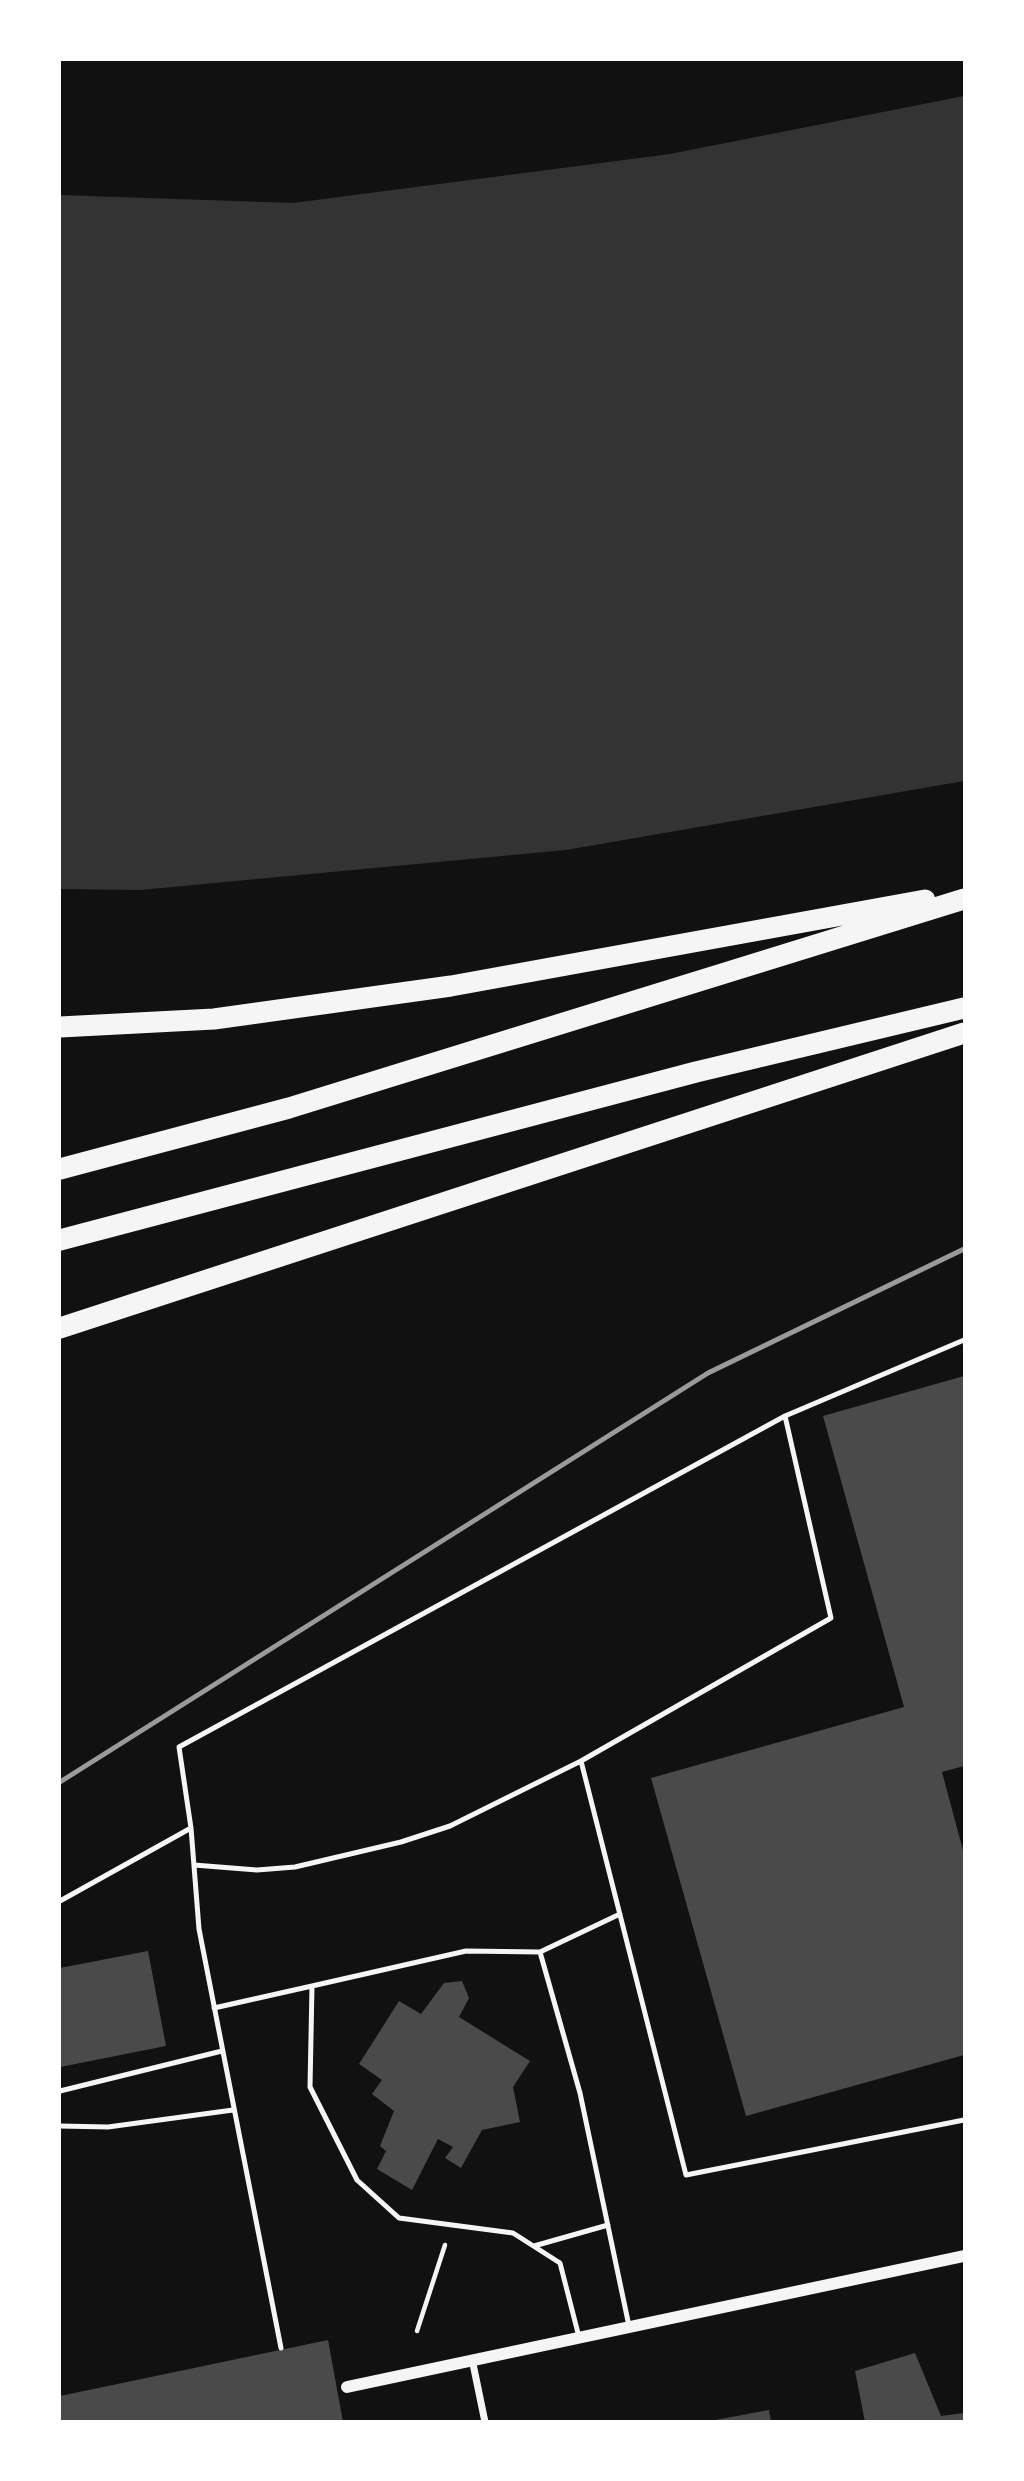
<!DOCTYPE html>
<html>
<head>
<meta charset="utf-8">
<style>
  body { margin:0 }
  #map { position:relative; width:1024px; height:2481px; overflow:hidden; background:#111; font-family:Jost,sans-serif }
  canvas { display:block }
  .frame { position:absolute; inset:0; border:61px solid #fff; pointer-events:none }
</style>
</head>
<body>
<div id="map">
<canvas width="1024" height="2481"></canvas>
<div class="frame"></div>
</div>
<script>
const ctx = document.querySelector('canvas').getContext('2d');
ctx.lineJoin = 'round';
function paint(path, color) { ctx.fillStyle = color; ctx.fill(path, 'evenodd'); }
const shape = rows => new Path2D(rows.map(r => 'M' + r).join(''));
function stroke(path, color, width, dash) { ctx.strokeStyle = color; ctx.lineWidth = width; ctx.lineCap = dash ? 'butt' : 'round'; ctx.setLineDash(dash || []); ctx.stroke(path); }
paint(shape([
  [964,96,964,781,566,850,140,890,60,889,60,195,293,203,670,154]
]), '#333');
paint(shape([
  [964,1376,964,1766,942,1772,964,1854,964,2055,746,2116,651,1778,904,1707,823,1416],
  [148,1951,166,2046,60,2067,60,1968],
  [462,1981,469,1998,459,2017,530,2061,513,2087,520,2122,482,2130,461,2168,445,2158,453,2147,438,2139,412,2190,377,2169,386,2151,380,2146,394,2111,372,2094,382,2080,359,2064,399,2001,421,2014,444,1983],
  [328,2340,343,2422,60,2422,60,2396],
  [915,2353,941,2416,964,2413,964,2422,865,2422,855,2371],
  [769,2410,771,2422,715,2422,715,2420]
]), '#4a4a4a');
stroke(shape([
  [417,2331,445,2245]
]), '#f5f5f5', 4.5);
stroke(shape([
  [785,1416,964,1340],
  [194,1865,257,1870,295,1867,401,1842,450,1826,581,1761,686,2175,964,2120],
  [60,1901,191,1828],
  [540,1952,620,1914],
  [214,2008,312,1986],
  [60,2091,222,2051],
  [60,2126,108,2127,233,2110],
  [534,2246,608,2225],
  [579,2337,560,2263,513,2233,399,2218,357,2180,310,2087,312,1986,466,1951,540,1952,580,2093,629,2326],
  [281,2348,199,1929,191,1828,179,1747,785,1416,831,1618,581,1761]
]), '#f5f5f5', 5);
stroke(shape([
  [472,2359,485,2422]
]), '#f5f5f5', 7);
stroke(shape([
  [347,2387,964,2256]
]), '#f5f5f5', 12);
stroke(shape([
  [60,1027,214,1019,451,986,925,900],
  [60,1169,289,1108,964,899],
  [60,1240,696,1072,964,1008],
  [60,1328,964,1033]
]), '#f5f5f5', 21);
stroke(shape([
  [60,1782,708,1373,964,1249]
]), '#9a9a9a', 5);
</script>
</body>
</html>
